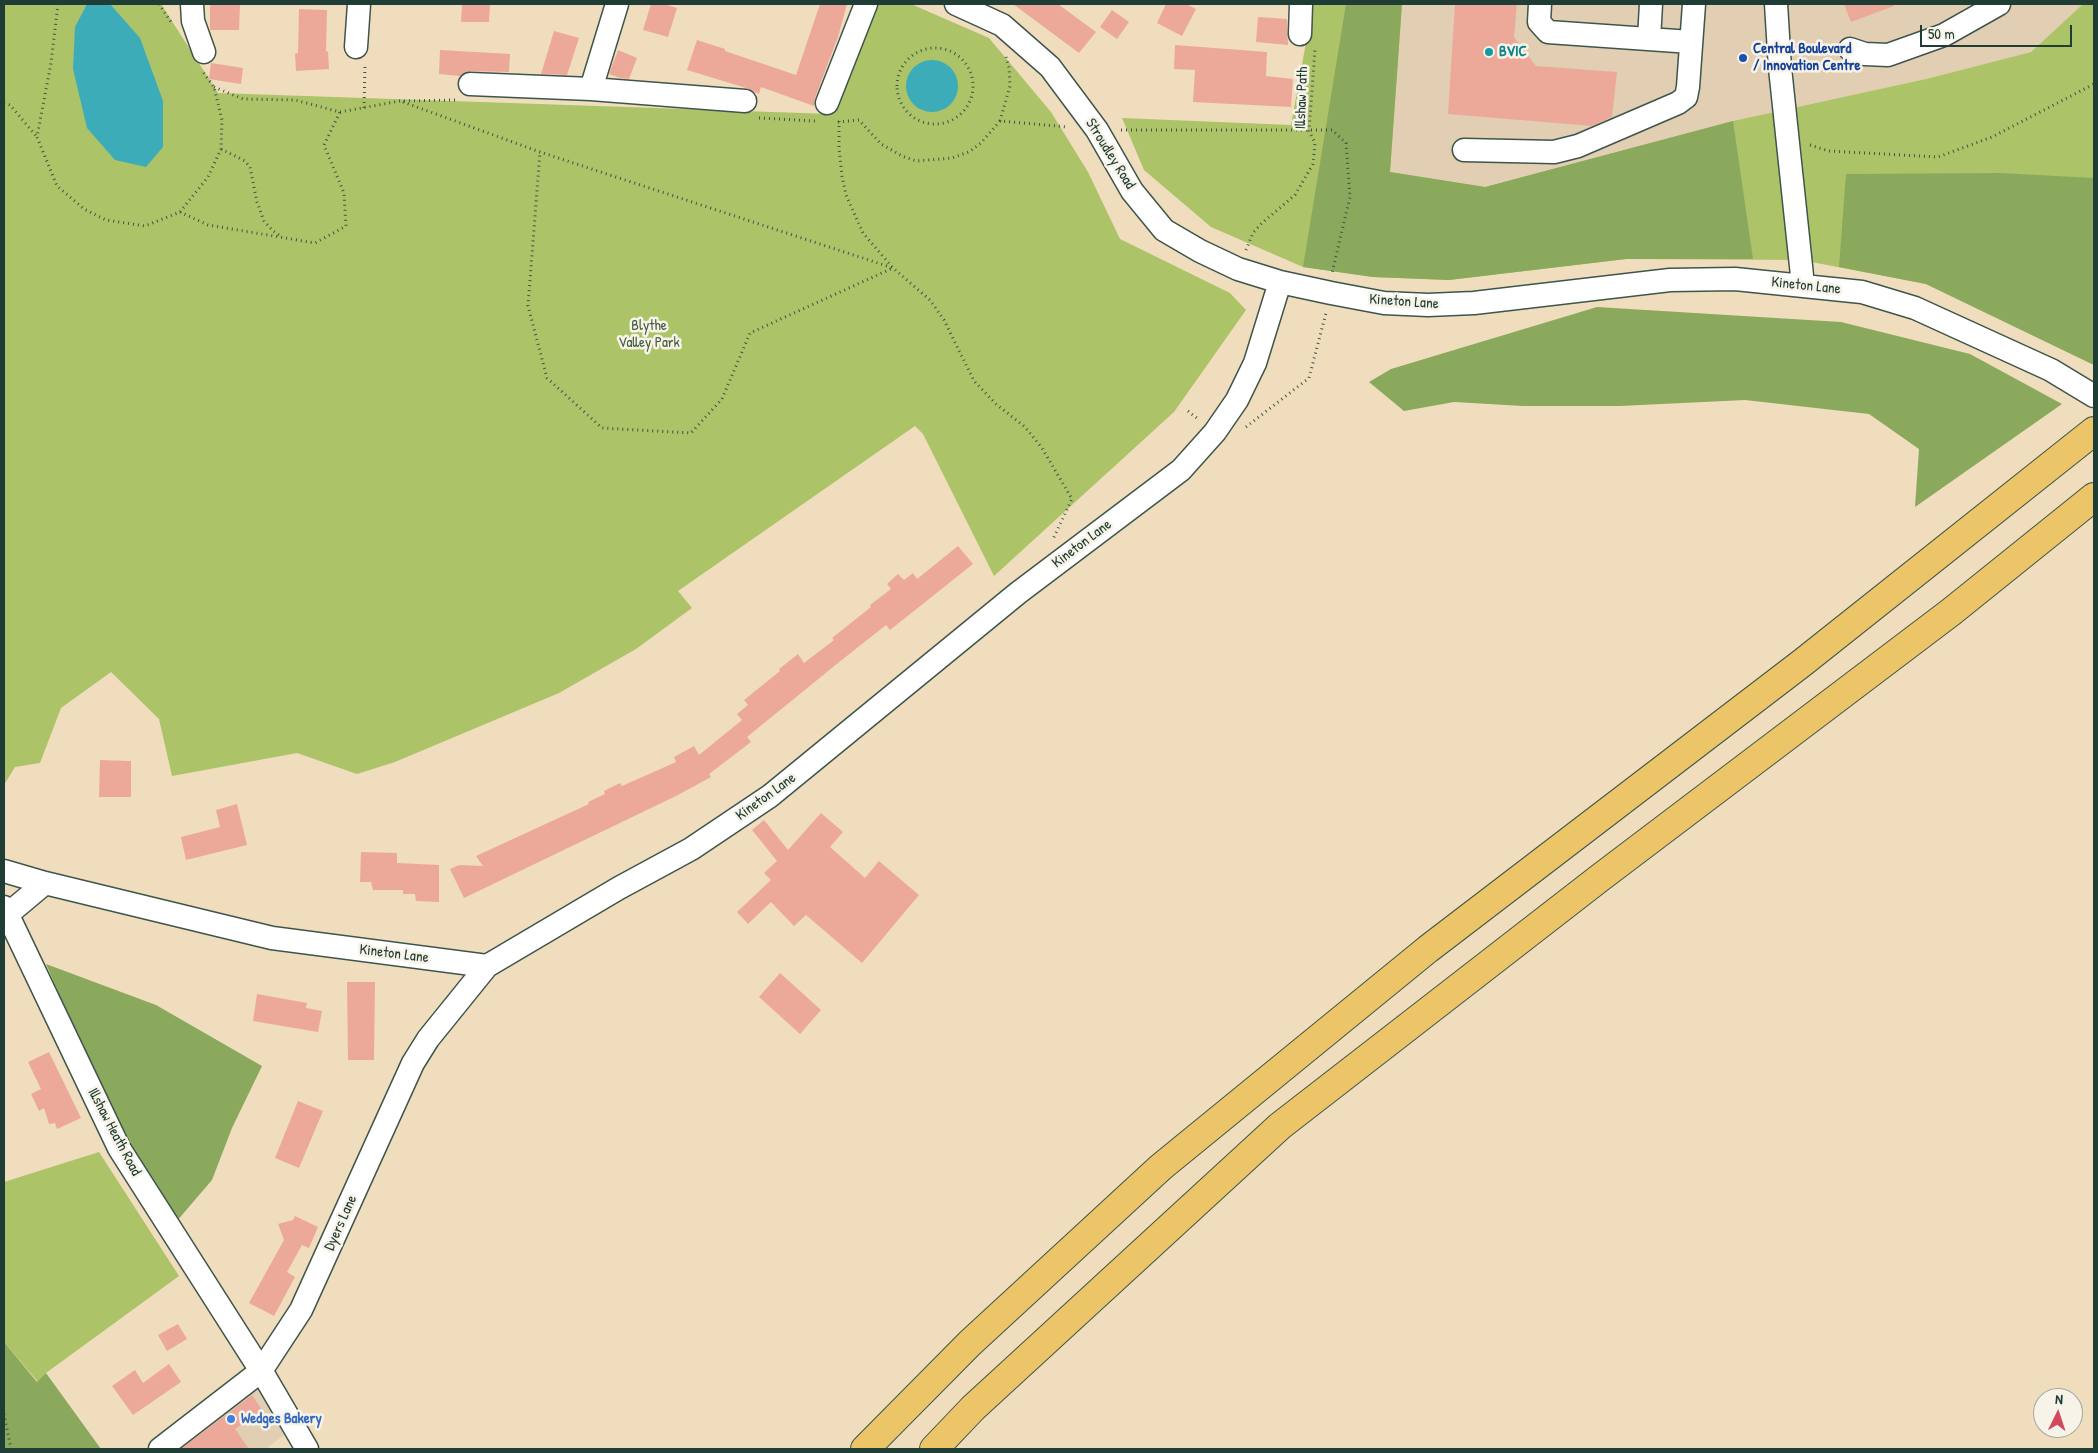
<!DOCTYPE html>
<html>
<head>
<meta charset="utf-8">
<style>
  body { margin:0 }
  #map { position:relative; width:2098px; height:1453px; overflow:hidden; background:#f0ddbd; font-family:"Patrick Hand",sans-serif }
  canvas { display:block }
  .frame { position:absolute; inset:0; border:5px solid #1f3d34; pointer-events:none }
  .north { position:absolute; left:2033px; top:1388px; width:50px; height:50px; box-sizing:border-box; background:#f7f3e8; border:1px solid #a1aaa0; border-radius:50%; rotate:4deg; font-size:14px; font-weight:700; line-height:20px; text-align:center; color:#1f3d34 }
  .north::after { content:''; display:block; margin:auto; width:18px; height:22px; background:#d1495b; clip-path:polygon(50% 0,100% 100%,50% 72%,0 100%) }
  .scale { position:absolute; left:1920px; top:25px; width:152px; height:22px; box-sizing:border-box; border:2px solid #1f3d34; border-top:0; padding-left:6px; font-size:15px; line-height:18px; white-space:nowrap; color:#1f3d34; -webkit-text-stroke:4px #f7f3e8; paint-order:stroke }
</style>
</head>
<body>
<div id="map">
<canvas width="2098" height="1453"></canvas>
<div class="frame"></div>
<div class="north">N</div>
<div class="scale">50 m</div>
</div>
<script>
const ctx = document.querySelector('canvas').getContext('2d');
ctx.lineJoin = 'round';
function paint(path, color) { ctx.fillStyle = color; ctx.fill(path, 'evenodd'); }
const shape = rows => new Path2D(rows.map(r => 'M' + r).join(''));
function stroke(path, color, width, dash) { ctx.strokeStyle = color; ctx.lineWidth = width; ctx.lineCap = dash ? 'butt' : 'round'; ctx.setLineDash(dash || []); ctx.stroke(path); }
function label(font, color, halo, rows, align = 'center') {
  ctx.font = font + ' "Patrick Hand",sans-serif'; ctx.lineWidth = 5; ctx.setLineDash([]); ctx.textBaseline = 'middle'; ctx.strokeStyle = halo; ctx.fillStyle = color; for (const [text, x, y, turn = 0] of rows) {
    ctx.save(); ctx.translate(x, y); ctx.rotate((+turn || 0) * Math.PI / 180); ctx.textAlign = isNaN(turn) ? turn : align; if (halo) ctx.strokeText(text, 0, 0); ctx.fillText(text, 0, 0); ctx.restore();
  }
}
paint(shape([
  [1402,4,2083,4,2031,52,1926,79,1733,121,1484,187,1390,172],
  [255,1383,288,1432,266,1449,172,1449]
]), '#e2ceb3');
paint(shape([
  [4,4,161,4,218,93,831,114,874,4,911,4,989,38,1051,112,1088,172,1120,239,1230,293,1246,310,1174,412,994,576,923,434,915,426,678,591,692,608,636,649,559,693,395,762,357,774,297,753,172,776,159,719,111,672,61,708,40,763,15,767,4,785],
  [1313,4,1402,4,1390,172,1485,187,1733,121,1926,79,2031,52,2083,4,2094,4,2094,365,1926,284,1801,260,1626,259,1449,280,1373,277,1303,267,1211,227,1144,170,1122,118,1291,125],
  [99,1152,179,1276,46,1373,38,1382,4,1342,4,1182]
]), '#adc368');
paint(shape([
  [1346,4,1402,4,1390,172,1485,187,1733,121,1753,259,1626,259,1449,280,1373,277,1303,267],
  [1999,173,2094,178,2094,365,1926,284,1839,267,1846,174],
  [1597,307,1841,322,1970,354,2062,404,1915,507,1919,449,1869,414,1745,400,1620,406,1523,406,1454,402,1404,411,1369,382,1391,369],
  [46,964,156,1005,262,1066,232,1128,212,1180,176,1222,130,1143,68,1015],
  [4,1233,4,1342,37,1382,46,1373,101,1449,4,1449]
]), '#8aa95c');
paint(shape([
  [87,4,110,4,140,38,163,101,163,147,146,167,115,160,87,128,73,69,75,27],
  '906 86a26 26 0 1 1 52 0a26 26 0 1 1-52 0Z'
]), '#3cacb8');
paint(shape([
  [210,4,240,4,239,30,210,30],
  [462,4,490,4,489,22,461,22],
  [651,4,664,4,677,8,668,37,643,30],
  [820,4,847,4,838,37,815,98,814,106,761,87,759,94,746,88,687,70,697,40,725,49,725,51,796,75],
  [1013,4,1058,4,1096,32,1079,53],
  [1166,4,1186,4,1196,9,1182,36,1157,23],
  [1455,4,1517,4,1514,37,1536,66,1617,72,1612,117,1592,126,1448,114],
  [1844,4,1893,4,1894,6,1851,22],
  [299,9,327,10,326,52,328,51,329,69,296,71,295,54,298,53],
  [1112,10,1129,22,1117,39,1100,27],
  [1258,17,1287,19,1288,45,1256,42],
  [554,31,579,38,567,75,541,74],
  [1175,45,1267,52,1266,76,1293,79,1291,107,1193,102,1195,70,1174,69],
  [440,50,510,54,509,72,471,71,460,76,439,74],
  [618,50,637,58,629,79,620,78,609,74],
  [211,63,243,68,241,84,209,79],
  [958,546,973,564,890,630,886,625,838,663,747,737,751,742,709,774,711,777,676,796,464,898,450,869,459,865,483,866,476,856,589,804,588,802,605,794,604,791,620,783,622,786,676,762,674,757,694,746,699,755,742,720,737,714,748,705,744,700,780,671,779,669,798,654,804,663,834,640,832,638,871,607,870,605,891,589,887,584,898,574,904,580,913,573,917,579],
  [100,760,131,761,131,797,99,797],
  [237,804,247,845,186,860,181,837,220,827,216,810],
  [821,813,843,832,830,847,865,878,879,861,919,895,862,963,806,915,794,926,771,902,748,924,737,912,771,880,764,873,777,861,752,830,764,820,788,850],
  [361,852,397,853,397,863,439,865,439,902,416,901,415,894,403,894,403,890,373,890,371,882,360,882],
  [780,973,821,1010,800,1034,759,997],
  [347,982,375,982,374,1060,348,1060],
  [257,994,307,1003,306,1008,322,1011,318,1032,253,1021],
  [49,1052,81,1118,57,1129,55,1123,49,1124,44,1108,39,1111,31,1094,41,1089,28,1062],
  [298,1101,323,1111,299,1168,275,1158],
  [295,1216,318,1227,309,1248,302,1245,287,1272,295,1277,274,1316,249,1303,284,1240,278,1224,293,1220],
  [178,1324,187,1339,167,1351,158,1335],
  [169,1364,181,1382,133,1415,112,1386,135,1370,143,1383],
  [252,1395,262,1410,235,1429,249,1449,181,1449]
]), '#eca99a');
const minor = shape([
  [192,4,193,21,204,52],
  [956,4,1002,25,1050,67,1097,130,1132,191,1164,230,1200,251,1238,269,1280,282,1331,293,1384,303,1428,305,1474,303,1670,280,1735,279,1862,292,1915,308,2051,370,2094,396],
  [1540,4,1539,22,1548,32,1691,42],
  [1776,4,1780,68,1803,285],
  [1300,34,1301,4],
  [1649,39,1651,4],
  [356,47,359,4],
  [1850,49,1865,54,1888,55,1944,35,1999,4],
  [470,84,591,89,745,101],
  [591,89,617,4],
  [827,103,866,4],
  [1464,150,1554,152,1578,146,1678,103,1686,97,1688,87,1694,4],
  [4,871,45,883],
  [4,907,119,1148,265,1377,307,1449],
  [8,914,45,883,272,938,487,966,619,888,691,849,770,796,1018,593,1181,470,1215,432,1237,400,1255,363,1280,282],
  [160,1449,261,1371,301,1310,413,1063,428,1039,487,966]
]);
const highway = shape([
  [865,1449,970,1343,1161,1167,1428,949,1802,663,2094,431],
  [934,1449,973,1408,1280,1126,1601,877,1951,612,2094,497]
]);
stroke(minor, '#3e5549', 25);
stroke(highway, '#3e5549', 30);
stroke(shape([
  [58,4,51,63,37,137,57,186,84,209,106,220,145,226,180,212,208,177,221,149,222,120,214,87,203,72],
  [159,4,171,22],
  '897 86a38 38 0 1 1 76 0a38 38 0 1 1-76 0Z',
  [214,87,243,99,295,100,340,112,400,101,455,100],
  [403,102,540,152,893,268,750,333,722,399,691,433,602,428,547,378,528,306,540,152],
  [4,103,10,105,37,137],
  [364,108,365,64],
  [759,118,815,121],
  [839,121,839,148,842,176,846,195,863,233,893,268,930,300,944,320,974,381,996,404,1025,427,1042,448,1072,499,1053,539],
  [1000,121,1010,86,1009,68,1006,57],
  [838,122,859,120,881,144,902,156,916,161,952,158,969,152,981,143,1000,121,1068,127],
  [1121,130,1332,130,1346,143,1350,197,1332,273],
  [1810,145,1829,151,1938,157,1992,137,2094,84],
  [221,149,245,161,250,167,257,202,264,221,273,231,281,236],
  [180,212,208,225,315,243,346,226,344,193,324,145,340,112],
  [1246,250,1253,233,1262,223,1295,195,1313,164,1315,143,1309,131,1315,49],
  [1188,411,1198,419],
  [1246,427,1309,378,1326,313],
  [4,1414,11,1449]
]), '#3e5549', 3, [1, 4]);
stroke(minor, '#fff', 22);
stroke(highway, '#ecc569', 28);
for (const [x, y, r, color] of [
  [1489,52,5,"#0f9aa8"],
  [1743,58,5,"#1a4fb4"],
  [231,1419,5,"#3f7fe0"]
]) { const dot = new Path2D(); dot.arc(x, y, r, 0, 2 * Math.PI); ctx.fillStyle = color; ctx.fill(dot); stroke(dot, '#f7f3e8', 2); }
label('bold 15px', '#164399', '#f7f3e8', [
  ["Central Boulevard",1753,49],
  ["/ Innovation Centre",1753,66]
], 'left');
label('bold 15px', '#0d838f', '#f7f3e8', [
  ["BVIC",1499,52]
], 'left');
label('15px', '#1f3d34', '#f7f3e8', [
  ["Illshaw Path",1302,98,-88],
  ["Stroudley Road",1110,154,58],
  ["Kineton Lane",1806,286,6],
  ["Kineton Lane",1404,302,4],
  ["Kineton Lane",1082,544,-37],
  ["Kineton Lane",766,797,-36],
  ["Kineton Lane",394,954,7],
  ["Illshaw Heath Road",114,1132,62],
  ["Dyers Lane",341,1223,-66]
]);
label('15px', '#425e41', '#f7f3e8', [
  ["Blythe",649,326],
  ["Valley Park",649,343]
]);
label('bold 15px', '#366cbe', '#f7f3e8', [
  ["Wedges Bakery",241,1419]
], 'left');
</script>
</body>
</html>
